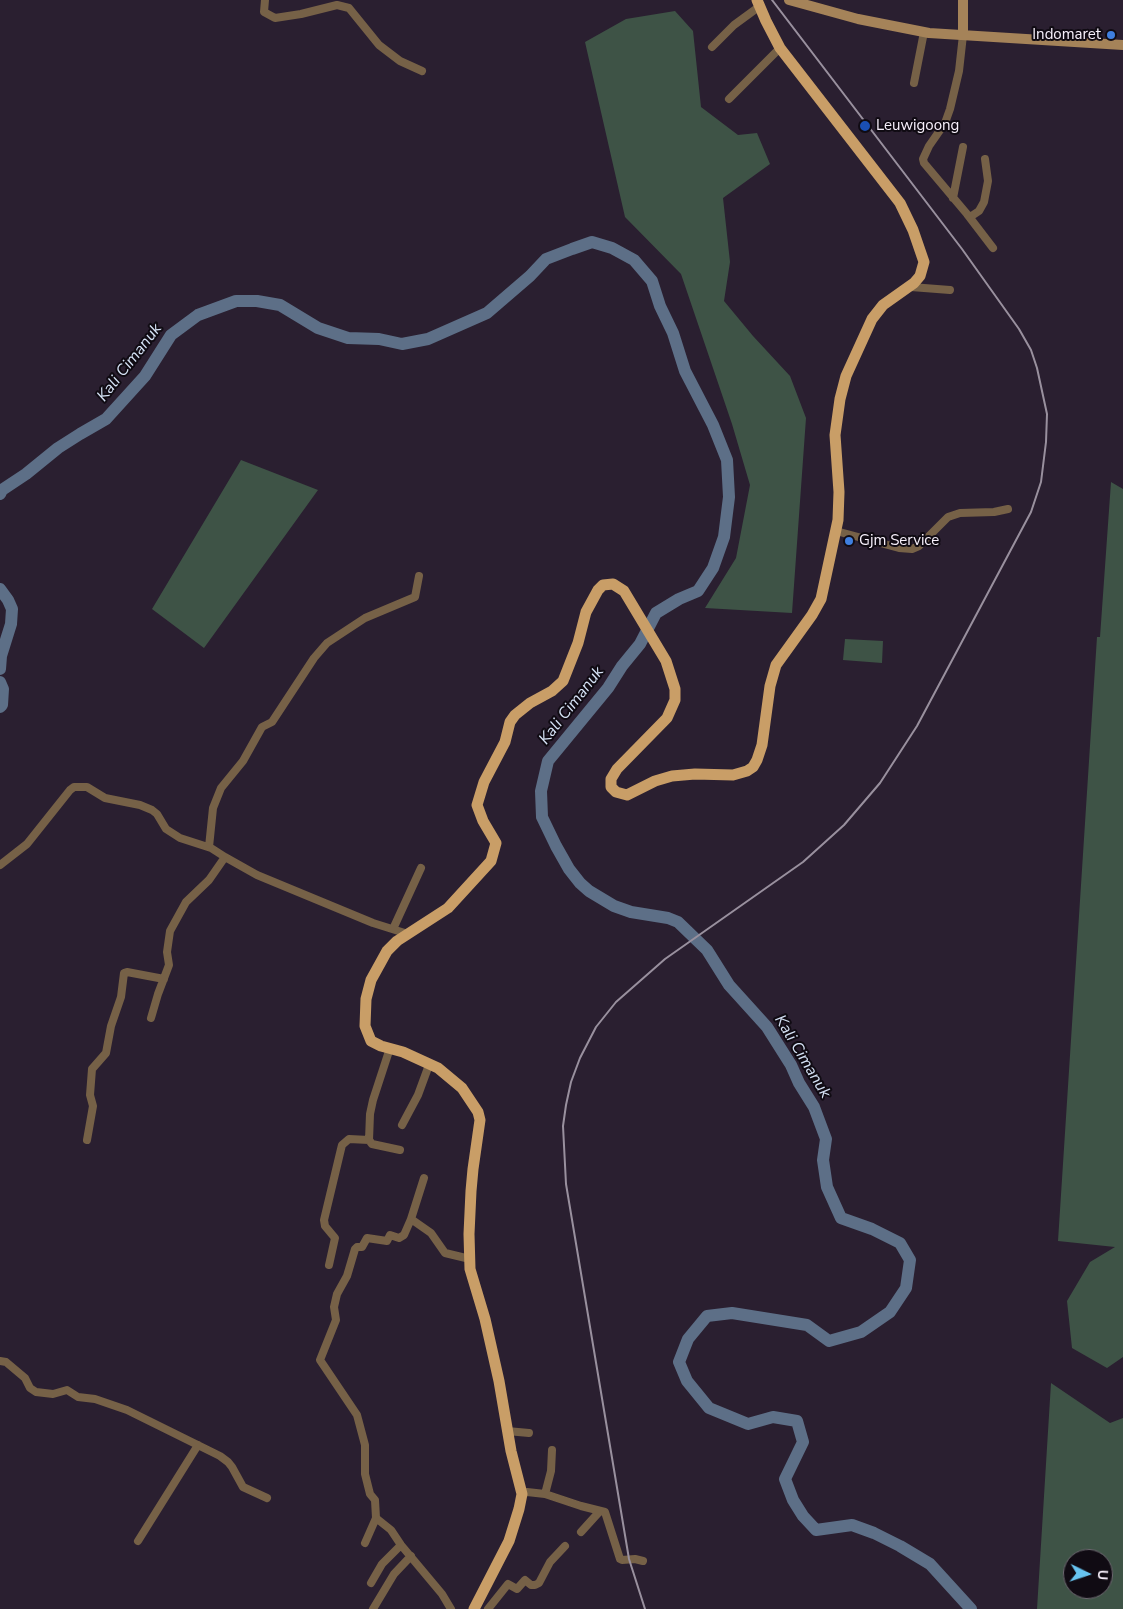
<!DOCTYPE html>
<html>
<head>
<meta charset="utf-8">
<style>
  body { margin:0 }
  #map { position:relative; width:1123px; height:1609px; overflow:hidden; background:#2a1f30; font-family:"Nunito Sans",sans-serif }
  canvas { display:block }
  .north { position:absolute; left:1063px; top:1549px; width:50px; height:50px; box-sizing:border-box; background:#100b13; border:1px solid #6d6770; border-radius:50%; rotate:94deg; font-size:14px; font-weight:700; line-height:20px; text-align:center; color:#f8f1fc }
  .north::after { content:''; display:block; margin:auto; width:18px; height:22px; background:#67c4f0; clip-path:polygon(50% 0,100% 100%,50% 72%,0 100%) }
</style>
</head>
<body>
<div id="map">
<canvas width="1123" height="1609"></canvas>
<div class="north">U</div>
</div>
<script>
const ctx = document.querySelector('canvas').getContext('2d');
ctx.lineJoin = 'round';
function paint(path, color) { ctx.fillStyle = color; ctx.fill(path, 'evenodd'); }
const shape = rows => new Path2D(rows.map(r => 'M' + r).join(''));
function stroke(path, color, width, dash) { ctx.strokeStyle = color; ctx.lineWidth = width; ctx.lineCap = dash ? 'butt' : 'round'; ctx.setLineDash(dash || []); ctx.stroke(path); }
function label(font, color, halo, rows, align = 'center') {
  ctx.font = font + ' "Nunito Sans",sans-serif'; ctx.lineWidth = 4; ctx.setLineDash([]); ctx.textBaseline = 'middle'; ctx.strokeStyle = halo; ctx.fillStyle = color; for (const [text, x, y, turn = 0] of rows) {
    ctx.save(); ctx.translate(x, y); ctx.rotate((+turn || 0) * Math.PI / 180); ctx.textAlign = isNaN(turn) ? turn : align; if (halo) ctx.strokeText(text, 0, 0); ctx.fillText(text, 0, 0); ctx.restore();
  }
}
paint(shape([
  [675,11,693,31,701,107,738,135,757,133,770,164,723,198,730,262,724,301,753,336,790,376,806,418,792,613,705,608,736,558,750,485,732,424,681,274,625,217,585,42,626,19],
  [241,460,318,490,204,648,152,609],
  [1111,482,1123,489,1123,1357,1107,1368,1072,1348,1067,1301,1090,1262,1115,1247,1058,1241,1097,637,1100,637],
  [845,639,883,641,882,663,843,660],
  [1051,1383,1110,1423,1123,1418,1123,1609,1037,1609],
  [1073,1559,1103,1559,1103,1589,1073,1589]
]), '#3e5346');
stroke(shape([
  [0,494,2,490,26,474,58,448,80,434,106,419,145,376,171,335,198,315,236,301,257,301,280,305,318,328,348,338,379,339,402,344,428,339,487,313,530,276,546,259,572,249,592,242,612,248,634,260,652,281,660,306,673,333,685,371,713,425,727,460,729,497,724,537,713,568,698,591,679,599,656,613,640,644,622,666,608,688,548,761,541,791,542,817,556,846,569,869,580,883,589,891,614,906,631,912,668,918,678,922,707,950,729,985,767,1027,791,1065,799,1083,814,1107,826,1139,823,1160,827,1187,841,1218,872,1229,900,1243,910,1260,906,1288,890,1312,861,1332,829,1341,807,1325,732,1313,707,1316,688,1339,679,1362,687,1381,709,1408,748,1424,773,1417,797,1421,803,1442,785,1479,793,1500,803,1516,816,1530,852,1525,874,1533,900,1546,930,1564,971,1609],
  [0,589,8,600,12,609,11,624,1,656,0,669],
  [0,682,3,689,2,705,0,707]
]), '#5d6f87', 12);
stroke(shape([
  [265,0,264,12,275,18,301,14,337,5,349,8,379,45,400,61,422,71],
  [963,35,959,71,950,109,945,123,929,146,923,159,924,163,967,214,993,248],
  [712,47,734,25,760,6],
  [914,83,924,32],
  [729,99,780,48],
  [953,198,963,147],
  [970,217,979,211,984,202,988,181,985,159],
  [911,287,950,290],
  [836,531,899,548,912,549,919,546,948,517,960,513,994,512,1008,509],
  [209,847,213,808,221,788,243,761,262,727,272,722,314,658,327,643,365,618,415,597,419,576],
  [0,865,27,844,70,790,74,787,87,787,105,798,140,805,152,810,157,814,166,829,180,838,211,848,225,857,257,875,373,923,408,934],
  [393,929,421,868],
  [151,1018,158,994,169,965,167,952,170,931,186,902,209,880,225,857],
  [390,1048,373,1100,370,1114,369,1140,372,1144,400,1150],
  [402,1125,418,1095,429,1065],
  [87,1140,93,1106,90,1095,92,1069,106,1053,111,1026,121,997,124,973,127,972,164,979],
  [424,1178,411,1219,404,1235,399,1238,390,1235,387,1241,367,1238,362,1247,357,1247,355,1249,347,1276,337,1294,334,1307,336,1320,320,1360,357,1415,365,1445,365,1474,370,1494,375,1500,376,1518,391,1530,401,1545,442,1594,451,1609],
  [411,1219,431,1233,445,1253,470,1259],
  [329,1265,335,1238,325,1226,324,1220,341,1149,342,1145,349,1139,369,1140],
  [0,1361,6,1362,25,1378,30,1388,36,1392,53,1394,67,1390,78,1397,95,1399,127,1410,220,1456,228,1462,232,1467,243,1487,267,1498],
  [507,1431,529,1433],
  [522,1494,527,1492,545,1494,581,1506,605,1512,620,1559,622,1560,635,1559,643,1561],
  [545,1494,551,1471,552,1450],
  [581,1532,600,1511],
  [138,1541,198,1445],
  [365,1543,376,1518],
  [371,1583,382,1564,401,1545],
  [373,1609,394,1574,411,1556],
  [488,1609,508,1584,517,1589,525,1580,531,1585,535,1585,539,1583,550,1562,565,1546]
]), '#766147', 8);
stroke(shape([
  [789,0,858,19,929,33,1123,45],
  [963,0,963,35]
]), '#a58359', 10);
stroke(shape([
  [474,1609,509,1541,519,1509,522,1494,511,1451,499,1381,485,1319,470,1269,469,1234,471,1191,473,1169,480,1120,478,1112,462,1088,438,1068,403,1052,381,1046,371,1041,365,1026,366,999,371,980,387,951,397,941,448,908,491,861,496,843,483,821,477,805,484,782,505,742,510,722,515,715,530,703,552,691,563,681,578,643,586,612,598,590,603,585,613,584,624,591,666,661,675,689,675,700,667,718,617,769,611,779,611,787,616,792,627,795,655,781,672,776,695,774,733,775,747,771,753,767,757,760,762,745,770,686,776,665,812,615,821,599,838,520,839,492,835,435,840,399,846,376,872,319,883,305,914,283,920,276,924,262,913,230,900,203,780,48,766,21,757,0]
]), '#c99e67', 11);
stroke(shape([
  [645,1609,629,1559,566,1184,563,1126,566,1105,571,1082,580,1058,596,1027,616,1002,665,959,803,862,844,825,880,783,917,726,1031,512,1041,482,1046,442,1047,414,1037,368,1031,350,1019,329,962,249,772,0]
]), '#99909e', 2);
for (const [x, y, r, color] of [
  [1111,35,5,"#3f7fe0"],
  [865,126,6,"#1a4fb4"],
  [849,541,5,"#3f7fe0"]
]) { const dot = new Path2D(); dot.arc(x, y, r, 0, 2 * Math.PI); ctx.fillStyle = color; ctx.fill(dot); stroke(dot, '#100b13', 2); }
label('15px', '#f8f1fc', '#100b13', [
  ["Indomaret",1101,35,"right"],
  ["Leuwigoong",876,126],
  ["Gjm Service",859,541]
], 'left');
label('italic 16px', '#d6e3f6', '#100b13', [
  ["Kali Cimanuk",130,363,-52],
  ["Kali Cimanuk",572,706,-52],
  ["Kali Cimanuk",802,1057,59]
]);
</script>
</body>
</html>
